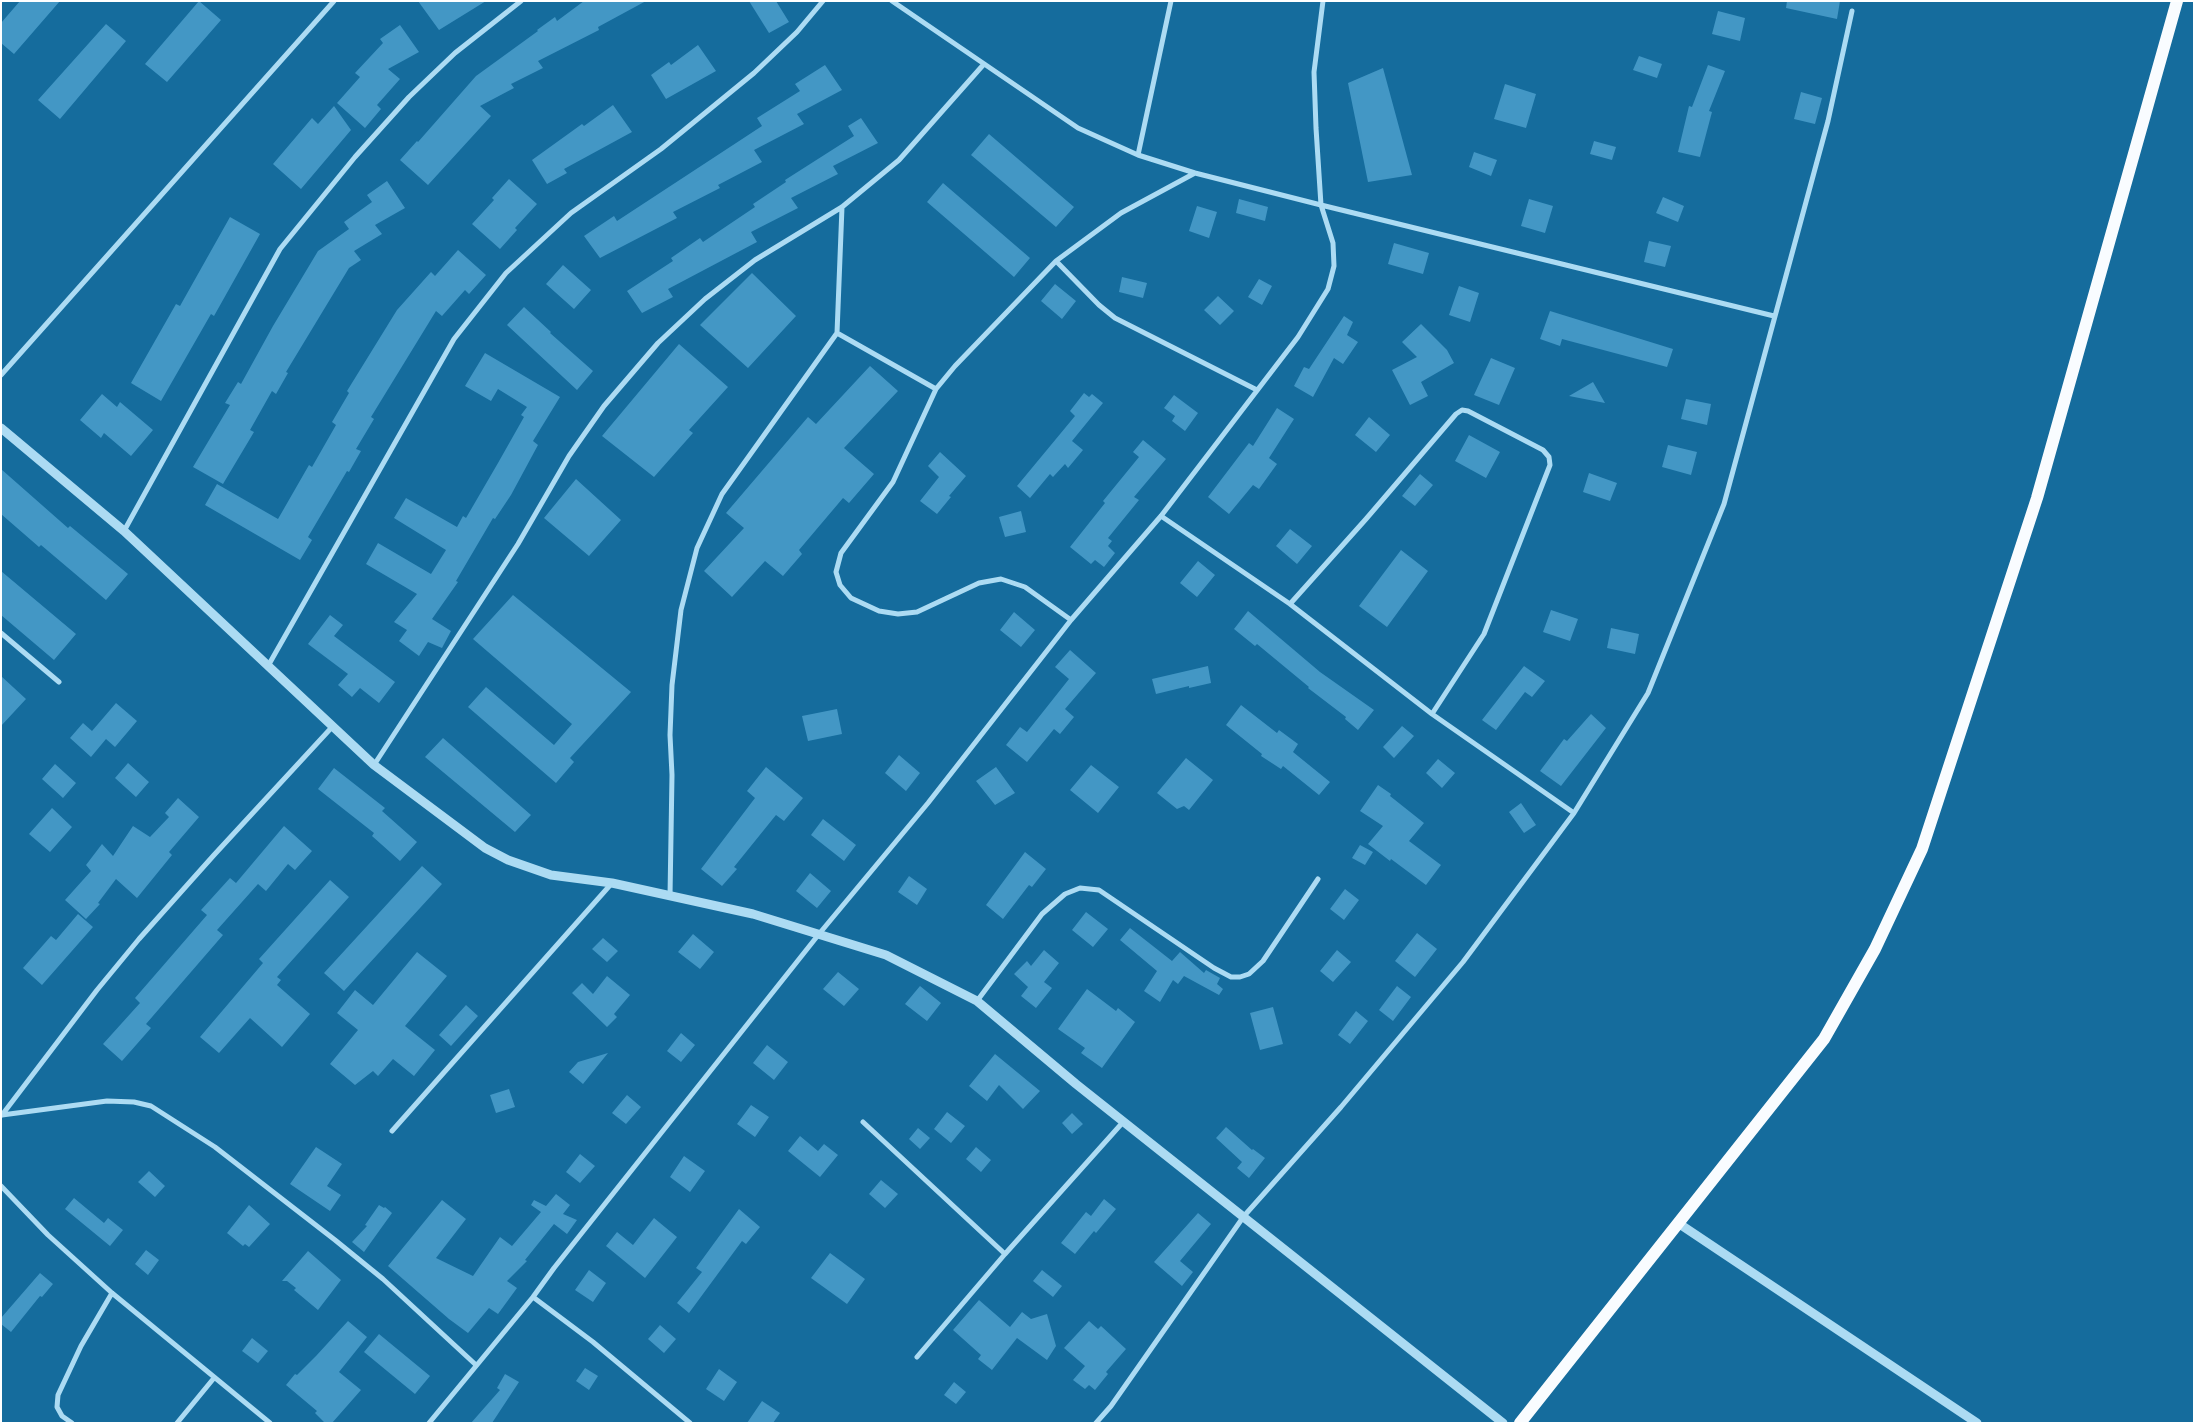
<!DOCTYPE html>
<html>
<head>
<meta charset="utf-8">
<style>
  body { margin:0 }
  #map { position:relative; width:2195px; height:1424px; overflow:hidden; background:#156c9d; font-family:"Fira Sans",sans-serif }
  canvas { display:block }
  .frame { position:absolute; inset:0; border:2px solid #fff; pointer-events:none }
</style>
</head>
<body>
<div id="map">
<canvas width="2195" height="1424"></canvas>
<div class="frame"></div>
</div>
<script>
const ctx = document.querySelector('canvas').getContext('2d');
ctx.lineJoin = 'round';
function paint(path, color) { ctx.fillStyle = color; ctx.fill(path, 'evenodd'); }
const shape = rows => new Path2D(rows.map(r => 'M' + r).join(''));
function stroke(path, color, width, dash) { ctx.strokeStyle = color; ctx.lineWidth = width; ctx.lineCap = dash ? 'butt' : 'round'; ctx.setLineDash(dash || []); ctx.stroke(path); }
paint(shape([
  [20,1,60,1,14,54,1,43,1,23],
  [199,1,221,20,167,82,145,64],
  [418,1,486,1,439,30],
  [584,1,646,1,598,27,599,30,538,61,543,68,511,84,514,88,480,106,491,116,428,185,400,160,417,141,418,142,476,76,538,31,537,30,555,17,557,21],
  [749,1,776,1,789,22,769,33],
  [1787,1,1840,1,1837,19,1786,8],
  [1718,11,1745,18,1740,41,1712,34],
  [106,24,126,41,60,119,38,100],
  [400,25,419,52,388,69,400,79,377,105,381,109,365,128,337,103,360,77,355,73,383,43,380,39],
  [698,45,716,71,666,99,651,75,669,62,671,65],
  [1639,56,1662,64,1657,78,1633,70],
  [825,65,842,90,797,114,804,124,754,150,762,162,718,185,720,188,673,212,677,218,600,258,584,236,614,216,617,221,762,126,757,118,800,91,795,84],
  [1708,65,1725,71,1709,111,1712,112,1700,157,1678,152,1689,106,1692,107],
  [1383,68,1412,175,1368,182,1348,83],
  [1505,84,1536,94,1526,128,1494,119],
  [1801,92,1822,98,1815,124,1794,119],
  [613,105,632,132,564,169,567,173,547,184,532,160,582,124,584,126],
  [334,106,351,130,301,189,273,164,312,118,318,124],
  [861,118,878,143,833,166,838,174,791,198,798,208,751,232,757,242,668,289,673,297,642,313,627,291,673,261,671,258,700,238,703,242,755,207,753,204,786,182,785,180,854,136,848,126],
  [989,134,1074,207,1056,227,971,155],
  [1594,141,1616,147,1612,160,1590,154],
  [1474,152,1497,160,1491,176,1469,167],
  [509,179,537,204,515,228,517,230,500,249,472,224,494,200,492,198],
  [387,181,405,208,375,225,382,234,354,251,361,260,349,268,286,372,288,373,276,394,272,391,250,430,254,432,223,484,193,467,230,405,225,403,238,382,241,384,273,326,318,251,349,229,344,222,372,202,367,195],
  [943,183,1030,258,1014,277,927,202],
  [1663,197,1684,206,1678,222,1656,213],
  [1239,199,1268,207,1265,221,1236,213],
  [1529,199,1553,206,1545,233,1521,226],
  [1197,206,1217,212,1209,238,1189,231],
  [230,217,260,234,214,316,211,314,161,401,131,383,176,304,180,306],
  [1649,241,1671,246,1665,267,1644,262],
  [1394,243,1429,253,1423,274,1388,264],
  [458,250,486,275,469,294,465,290,442,316,436,311,371,417,374,419,356,449,361,451,349,472,347,471,308,537,312,540,300,560,205,505,217,484,278,519,309,465,312,467,336,425,332,422,349,393,347,391,397,310,431,272,435,276],
  [563,265,591,290,574,309,546,284],
  [752,273,796,316,748,368,700,325],
  [1122,277,1147,283,1143,298,1119,292],
  [1259,279,1272,286,1262,305,1248,297],
  [1055,284,1076,301,1062,319,1041,301],
  [1459,286,1479,293,1470,322,1449,315],
  [1218,296,1234,311,1220,325,1204,310],
  [524,307,551,332,550,333,593,371,577,390,507,325],
  [1550,311,1673,349,1667,367,1562,339,1560,346,1540,339],
  [1344,316,1353,322,1347,335,1358,342,1343,364,1334,358,1313,397,1294,386,1304,367,1309,369],
  [1421,324,1447,350,1454,363,1421,382,1428,396,1410,405,1392,370,1417,357,1402,342],
  [679,344,728,387,689,430,693,433,654,477,602,436],
  [485,353,560,397,533,441,538,445,511,495,495,519,493,518,456,581,458,582,432,619,451,631,442,648,428,642,419,656,399,641,407,630,394,622,417,594,366,564,378,543,431,574,446,550,394,518,406,498,457,527,463,516,466,518,498,463,524,417,521,415,527,407,498,389,491,401,465,386],
  [1491,358,1515,368,1499,405,1474,395],
  [870,366,898,391,844,448,874,474,849,503,843,498,799,550,802,554,783,576,765,561,732,597,704,571,744,528,726,513,808,417,816,424],
  [1593,382,1605,403,1569,396],
  [1084,393,1089,397,1092,394,1103,403,1072,441,1083,450,1068,468,1065,464,1053,477,1050,474,1030,498,1017,486,1075,416,1070,411],
  [102,394,117,407,120,402,153,430,131,456,104,433,101,438,80,420],
  [1174,395,1198,413,1185,431,1172,421,1175,416,1164,408],
  [1686,399,1711,404,1707,425,1681,419],
  [1277,408,1294,419,1269,458,1277,464,1259,489,1253,485,1229,514,1208,497,1249,443,1253,446],
  [1369,417,1390,435,1376,452,1355,435],
  [1469,435,1500,452,1486,478,1455,461],
  [1143,440,1166,459,1134,497,1139,500,1108,538,1112,541,1108,546,1115,553,1104,567,1095,560,1091,564,1070,547,1105,503,1103,501,1139,457,1133,452],
  [1668,445,1697,452,1691,475,1662,467],
  [940,452,966,476,949,496,951,497,937,514,920,501,939,477,928,466],
  [1,469,68,528,70,526,128,574,106,600,41,545,39,547,1,514],
  [1589,473,1617,483,1610,501,1583,492],
  [1420,474,1433,485,1415,506,1402,496],
  [576,479,621,520,589,556,544,518],
  [1021,511,1026,532,1005,537,999,517],
  [1290,529,1312,546,1297,564,1276,546],
  [1401,550,1428,571,1387,627,1359,606],
  [1198,561,1215,575,1197,597,1180,583],
  [1,571,76,634,54,660,1,615],
  [513,595,631,692,570,758,574,762,556,783,468,707,486,687,554,745,572,724,473,639],
  [1551,610,1578,619,1570,641,1543,632],
  [1248,611,1320,672,1374,710,1358,730,1345,719,1346,717,1308,688,1309,687,1257,644,1255,646,1234,629],
  [1014,612,1035,630,1021,647,1000,630],
  [330,615,343,625,334,636,395,682,379,703,360,688,352,697,338,685,348,674,308,644],
  [1611,628,1639,634,1635,654,1607,648],
  [1070,650,1096,673,1065,709,1074,717,1060,734,1054,729,1027,762,1006,745,1020,727,1027,732,1069,679,1055,667],
  [1208,666,1211,683,1189,688,1189,686,1156,694,1152,679],
  [1524,666,1545,681,1532,697,1525,692,1496,730,1482,720],
  [1,676,26,699,1,726],
  [116,703,137,721,115,747,106,739,91,757,70,738,83,723,92,731],
  [1241,705,1277,733,1279,730,1298,744,1293,752,1330,782,1319,795,1283,766,1281,769,1261,756,1262,754,1226,725],
  [837,709,842,734,808,741,802,716],
  [1591,714,1606,728,1561,786,1540,771,1564,739,1567,741],
  [1402,726,1414,736,1394,758,1383,747],
  [443,738,531,815,515,832,425,757],
  [899,755,920,773,906,791,885,773],
  [1186,758,1213,780,1189,810,1184,806,1177,809,1157,793],
  [1438,759,1455,773,1442,788,1426,773],
  [128,763,149,782,136,797,115,778],
  [55,764,76,783,63,798,42,779],
  [1091,765,1119,787,1098,813,1070,790],
  [766,767,803,798,784,821,776,815,734,867,737,869,722,886,701,869,755,798,747,791],
  [996,767,1015,793,995,805,976,781],
  [334,768,385,808,382,811,417,842,400,861,372,836,374,833,318,789],
  [1378,785,1391,794,1390,796,1424,823,1409,841,1441,865,1426,885,1391,859,1390,861,1368,844,1383,826,1360,811],
  [178,798,199,817,169,852,172,855,137,898,116,879,98,903,100,904,86,919,65,900,91,871,86,865,102,844,113,856,133,826,150,837,169,817,165,813],
  [1521,803,1536,825,1524,833,1509,812],
  [52,808,72,827,50,852,29,834],
  [823,819,856,845,844,861,811,835],
  [284,826,312,851,295,870,288,864,266,891,258,884,217,930,223,935,146,1024,151,1028,122,1061,103,1044,140,1003,135,998,207,915,201,910,230,878,236,883],
  [1360,845,1373,852,1365,865,1352,858],
  [1025,852,1046,869,1032,887,1029,885,1003,919,986,905],
  [422,866,442,884,344,991,324,973],
  [810,873,831,891,817,908,796,891],
  [909,876,927,889,917,905,898,892],
  [330,880,349,897,277,977,281,980,277,985,310,1014,282,1047,250,1018,219,1053,200,1037,263,963,259,959],
  [1345,889,1359,900,1344,920,1330,909],
  [1086,912,1108,929,1093,947,1072,930],
  [78,914,93,927,42,985,23,968,51,936,56,940],
  [1130,928,1172,961,1180,952,1204,973,1206,970,1220,978,1217,984,1223,989,1219,995,1184,976,1178,984,1173,980,1160,1002,1144,991,1157,971,1120,940],
  [1417,933,1437,949,1415,977,1395,961],
  [693,934,714,952,700,969,678,952],
  [603,938,618,951,607,962,592,949],
  [1044,950,1059,963,1044,982,1052,988,1036,1008,1021,996,1028,987,1014,974,1027,961,1031,966],
  [1337,950,1351,962,1333,982,1320,971],
  [417,952,447,976,405,1026,435,1050,414,1076,393,1059,378,1076,373,1071,355,1085,330,1064,358,1030,337,1013,355,990,373,1005],
  [838,972,859,989,844,1006,823,989],
  [607,976,630,995,614,1014,617,1017,607,1027,572,993,582,983,593,994],
  [920,986,941,1003,927,1021,905,1004],
  [1397,986,1411,997,1393,1021,1379,1010],
  [1087,989,1116,1011,1118,1008,1135,1022,1102,1068,1081,1053,1085,1048,1058,1029],
  [466,1005,478,1016,451,1046,439,1035],
  [1273,1007,1283,1044,1260,1050,1250,1013],
  [1356,1011,1368,1021,1350,1044,1338,1035],
  [681,1033,695,1045,681,1062,667,1051],
  [767,1045,788,1062,774,1080,753,1063],
  [608,1053,583,1084,569,1072,578,1062],
  [995,1054,1040,1091,1023,1109,999,1085,987,1101,969,1086],
  [509,1089,515,1107,496,1113,490,1095],
  [627,1095,641,1107,626,1124,612,1113],
  [751,1105,769,1117,755,1137,737,1124],
  [947,1112,965,1126,951,1143,934,1129],
  [1072,1113,1083,1124,1072,1134,1062,1123],
  [1226,1127,1252,1150,1253,1149,1265,1158,1249,1178,1237,1168,1242,1162,1216,1138],
  [918,1128,930,1138,920,1149,909,1139],
  [800,1136,818,1151,824,1144,838,1155,820,1177,788,1151],
  [316,1147,342,1164,327,1186,341,1195,330,1211,290,1184],
  [976,1147,991,1160,981,1172,966,1159],
  [580,1154,595,1166,580,1183,566,1172],
  [684,1156,705,1171,690,1192,670,1177],
  [149,1171,165,1186,155,1197,138,1182],
  [881,1180,898,1194,885,1208,869,1194],
  [556,1194,570,1205,563,1214,577,1220,567,1234,554,1224,525,1260,527,1261,507,1281,517,1288,498,1314,489,1308,468,1333,449,1319,388,1266,442,1200,466,1219,436,1258,473,1276,500,1237,512,1246,541,1212,531,1205,534,1200,546,1206],
  [74,1198,104,1223,108,1218,123,1230,110,1246,65,1209],
  [1104,1199,1116,1209,1096,1233,1094,1231,1075,1254,1061,1243,1086,1212,1091,1216],
  [249,1205,270,1224,249,1247,245,1244,243,1246,227,1233],
  [379,1205,384,1208,385,1207,392,1213,364,1252,352,1242,367,1226,365,1225],
  [739,1209,760,1227,746,1244,742,1241,689,1313,677,1303,702,1272,696,1268],
  [1198,1213,1211,1224,1180,1261,1193,1272,1182,1286,1154,1262],
  [654,1218,677,1237,645,1278,606,1246,617,1232,633,1245],
  [146,1250,159,1260,148,1275,135,1264],
  [308,1251,341,1280,318,1310,294,1290,296,1288,287,1281,282,1281],
  [830,1253,865,1279,847,1304,811,1278],
  [589,1270,606,1283,593,1302,575,1290],
  [1042,1270,1062,1286,1053,1297,1033,1281],
  [40,1273,53,1284,42,1297,40,1296,11,1332,1,1324,1,1318],
  [979,1300,1010,1327,1022,1312,1031,1319,1047,1314,1056,1346,1047,1360,1017,1338,992,1370,978,1359,981,1355,953,1330],
  [348,1321,367,1337,339,1372,361,1390,332,1423,325,1423,315,1413,317,1411,286,1385,295,1374,297,1375,316,1356],
  [1089,1321,1098,1329,1101,1326,1126,1349,1106,1372,1108,1374,1095,1390,1089,1385,1085,1389,1073,1380,1085,1366,1064,1348],
  [660,1325,676,1339,664,1353,648,1339],
  [379,1334,430,1376,415,1394,364,1352],
  [252,1338,268,1351,258,1363,242,1351],
  [585,1368,598,1376,589,1390,576,1381],
  [719,1369,737,1382,724,1401,706,1389],
  [505,1374,519,1382,492,1423,471,1423,500,1390,497,1388],
  [954,1382,966,1392,956,1404,944,1395],
  [762,1401,780,1413,773,1423,747,1423]
]), '#4397c5');
stroke(shape([
  [892,1,1078,128,1138,155,1195,173,1321,205,1774,316],
  [1138,155,1171,1],
  [1056,261,1099,305,1115,318,1257,390],
  [837,333,936,389],
  [1,375,334,1],
  [124,531,280,249,355,157,409,97,455,53,521,1],
  [1290,604,1366,519,1456,414,1462,410,1468,411,1543,450,1549,457,1550,465,1484,634,1432,714],
  [1071,620,1025,587,1001,579,979,583,917,612,898,614,879,611,851,598,840,585,836,572,841,553,893,482,936,389,955,366,1056,261,1121,213,1195,173],
  [1,633,59,682],
  [268,666,454,339,506,273,571,213,661,149,754,73,797,32,823,1],
  [374,765,518,544,569,456,604,406,658,343,705,299,755,260,842,207,899,160,984,64],
  [1574,813,1648,693,1724,504,1828,121,1852,11],
  [670,896,672,775,670,735,672,685,681,610,697,548,722,494,837,333,842,207],
  [977,1001,1042,914,1065,894,1080,888,1099,890,1214,968,1231,977,1240,977,1249,974,1263,961,1318,879],
  [2,1115,107,1101,134,1102,151,1106,215,1147,335,1240,383,1279,476,1365],
  [2,1115,97,990,139,939,214,855,333,726],
  [863,1122,1005,1254],
  [392,1131,612,883],
  [1,1186,48,1235,112,1293,270,1423],
  [533,1297,593,1342,690,1423],
  [917,1357,1005,1254,1124,1121],
  [72,1423,62,1416,57,1407,58,1395,81,1346,112,1293],
  [177,1423,214,1378],
  [429,1423,533,1297,554,1268,819,934,928,803,1071,620,1161,516,1298,337,1328,289,1334,266,1333,243,1321,205,1316,128,1314,72,1323,1],
  [1096,1423,1111,1406,1244,1216,1341,1107,1463,962,1574,813,1432,714,1290,604,1161,516]
]), '#acdbf3', 5);
stroke(shape([
  [1,428,124,531,374,765,485,848,508,860,551,875,612,883,753,914,886,955,977,1001,1076,1084,1503,1423],
  [1678,1223,1977,1423]
]), '#acdbf3', 9);
stroke(shape([
  [1520,1423,1824,1039,1875,949,1922,849,2037,498,2177,1]
]), '#f9fcff', 12);
</script>
</body>
</html>
